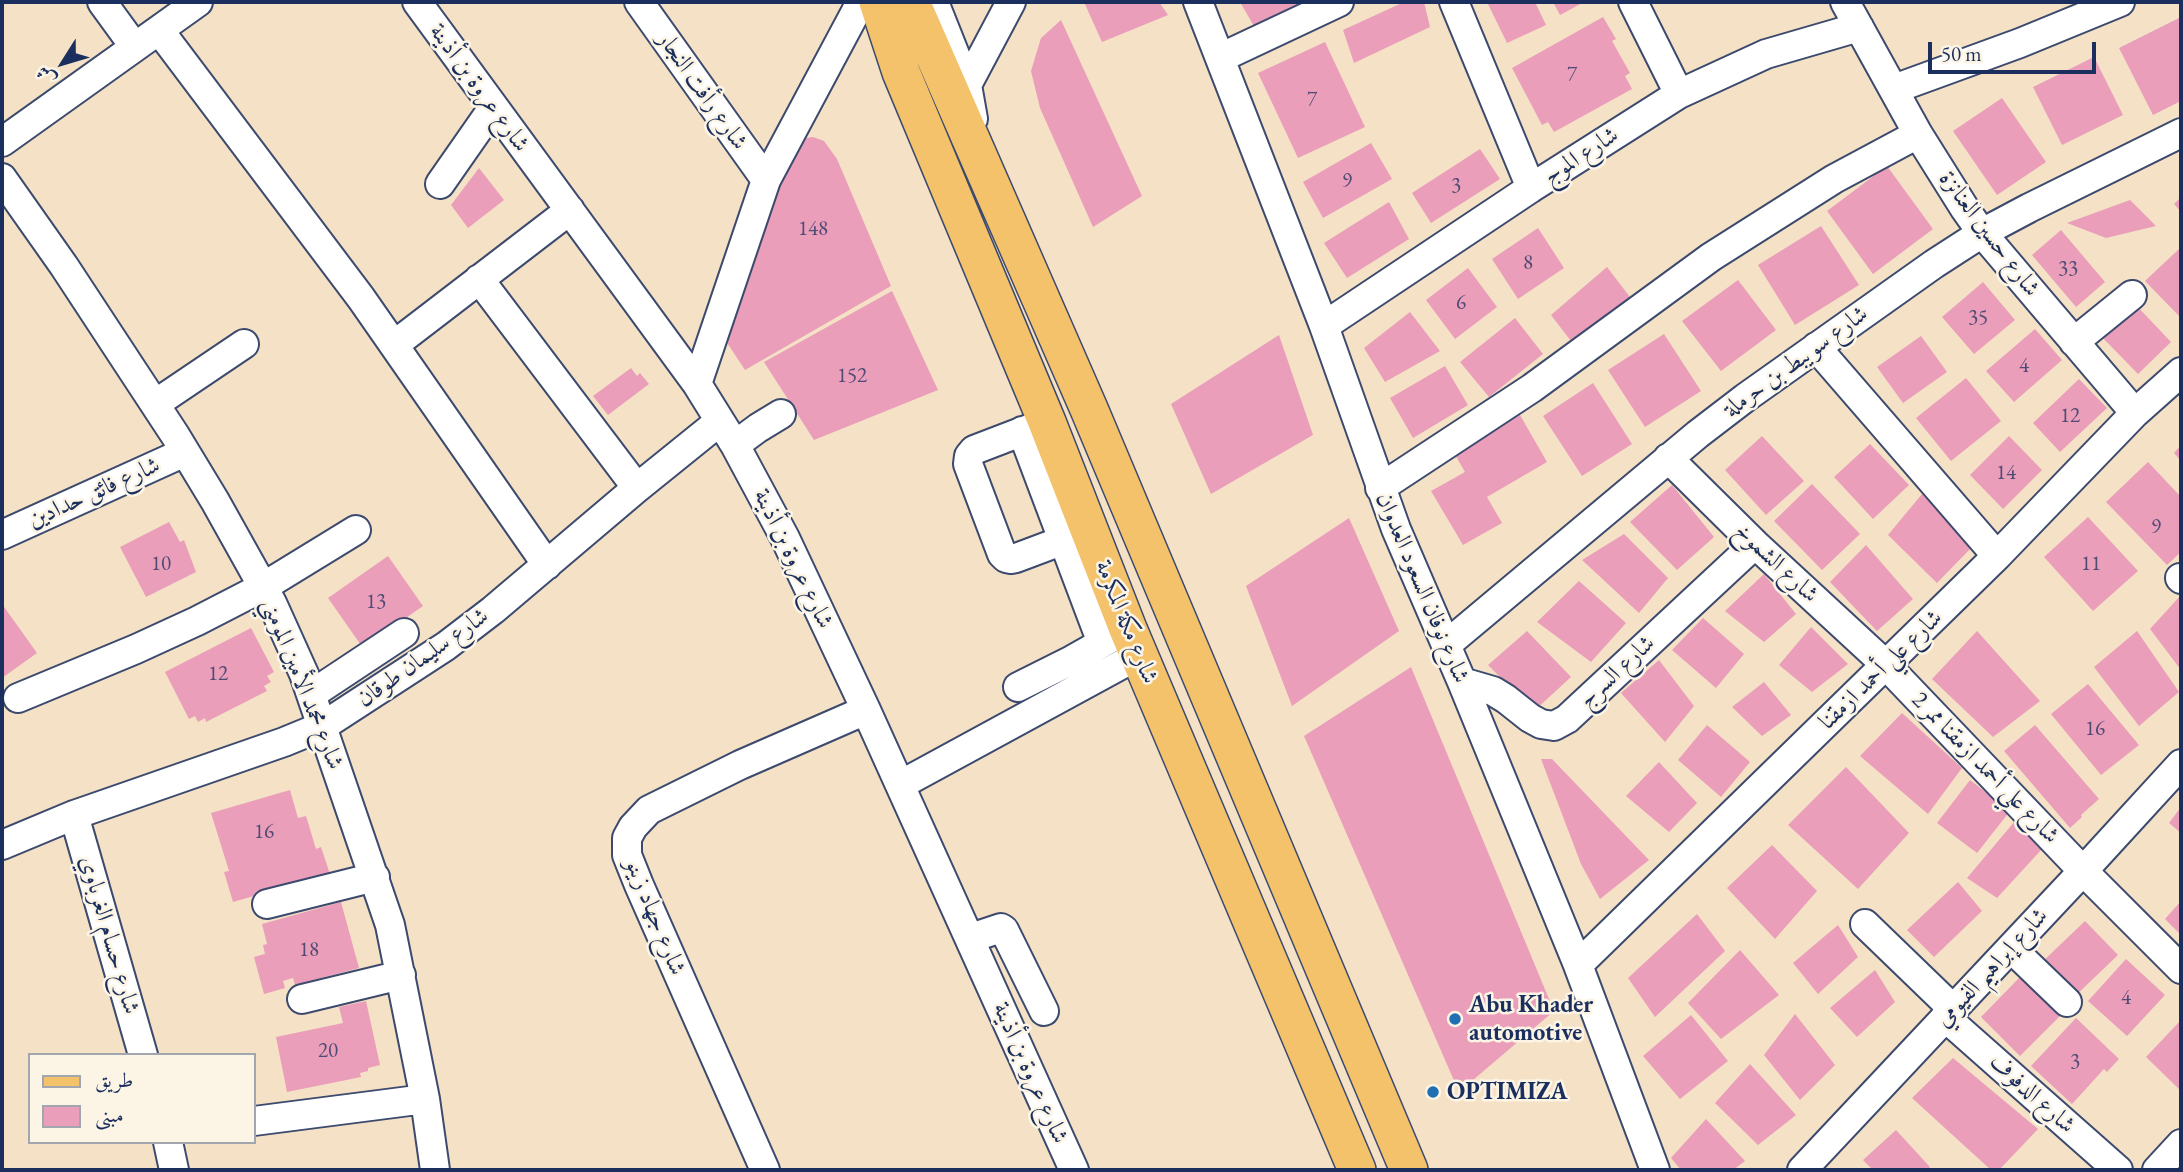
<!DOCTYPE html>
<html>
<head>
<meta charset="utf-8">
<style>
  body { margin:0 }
  #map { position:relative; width:2183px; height:1172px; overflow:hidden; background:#f5e1c6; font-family:"EB Garamond",Amiri,serif }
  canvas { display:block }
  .frame { position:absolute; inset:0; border:4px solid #1b2f5e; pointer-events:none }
  .legend { position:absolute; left:28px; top:1053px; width:228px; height:91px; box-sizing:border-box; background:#fcf5e5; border:2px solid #a2a6af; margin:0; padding:9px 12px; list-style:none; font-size:21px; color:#1b2f5e }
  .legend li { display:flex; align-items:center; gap:14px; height:35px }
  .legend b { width:35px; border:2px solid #a2a6af }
  .north { position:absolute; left:28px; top:28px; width:70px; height:70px; -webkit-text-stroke:5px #fcf5e5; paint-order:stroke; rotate:233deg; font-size:19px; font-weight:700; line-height:28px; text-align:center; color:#1b2f5e }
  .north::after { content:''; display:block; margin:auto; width:24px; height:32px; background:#1b2f5e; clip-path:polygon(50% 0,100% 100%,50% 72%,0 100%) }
  .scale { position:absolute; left:1928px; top:42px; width:168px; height:32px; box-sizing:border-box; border:4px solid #1b2f5e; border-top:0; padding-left:9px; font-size:21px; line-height:24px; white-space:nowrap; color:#1b2f5e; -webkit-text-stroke:5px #fcf5e5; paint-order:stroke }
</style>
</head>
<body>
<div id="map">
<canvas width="2183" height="1172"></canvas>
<div class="frame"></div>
<ul class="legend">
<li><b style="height:9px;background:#f3c26a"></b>طريق</li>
<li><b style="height:19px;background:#ea9eba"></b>مبنى</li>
</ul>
<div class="north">ش</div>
<div class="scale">50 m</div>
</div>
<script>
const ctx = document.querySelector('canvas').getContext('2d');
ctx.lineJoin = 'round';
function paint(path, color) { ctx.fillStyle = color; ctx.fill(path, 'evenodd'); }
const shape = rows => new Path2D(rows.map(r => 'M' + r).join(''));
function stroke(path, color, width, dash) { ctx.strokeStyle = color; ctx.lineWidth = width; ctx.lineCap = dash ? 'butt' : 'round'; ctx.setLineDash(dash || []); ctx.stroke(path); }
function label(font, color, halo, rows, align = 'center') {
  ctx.font = font + ' "EB Garamond",Amiri,serif'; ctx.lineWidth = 5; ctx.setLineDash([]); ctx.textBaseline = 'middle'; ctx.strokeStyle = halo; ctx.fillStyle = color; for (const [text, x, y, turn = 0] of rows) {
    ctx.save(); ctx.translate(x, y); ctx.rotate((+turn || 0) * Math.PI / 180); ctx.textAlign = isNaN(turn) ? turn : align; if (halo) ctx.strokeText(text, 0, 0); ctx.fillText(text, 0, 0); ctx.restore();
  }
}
paint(shape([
  [1084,2,1159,2,1168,15,1102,42],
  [1240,2,1304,2,1255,28],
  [1404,2,1424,2,1430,27,1354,63,1343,30],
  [1487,2,1535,2,1546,25,1507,43],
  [1553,2,1584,2,1560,15],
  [1603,17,1616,39,1612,41,1630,73,1625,76,1632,89,1554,132,1548,122,1542,125,1512,68],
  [2181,17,2181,101,2153,115,2119,48],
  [1061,20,1142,196,1093,227,1040,108,1031,71,1041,38],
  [1325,42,1365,127,1298,158,1258,73],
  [2094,57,2123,115,2062,145,2033,87],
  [2002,98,2046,162,1997,195,1953,131],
  [813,137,824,141,837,159,891,286,745,370,722,335,780,173,801,139],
  [1371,143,1392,179,1323,218,1303,182],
  [1480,149,1500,179,1431,223,1412,193],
  [1887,166,1933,229,1873,274,1827,211],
  [479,168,504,200,468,228,451,205],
  [2181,197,2181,212,2174,204],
  [2130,200,2156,226,2106,238,2067,223],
  [1389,202,1409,239,1347,278,1324,243],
  [1821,226,1859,285,1795,325,1758,265],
  [1538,228,1564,268,1518,299,1492,259],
  [2061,230,2105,282,2076,307,2032,255],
  [2179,249,2181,251,2181,318,2145,281],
  [1607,267,1633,301,1574,345,1551,315],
  [1468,268,1497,307,1455,339,1426,300],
  [1738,280,1776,330,1721,371,1682,321],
  [1983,282,2015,320,1974,354,1942,317],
  [892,291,938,390,814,440,764,362],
  [2133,302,2171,342,2138,374,2099,334],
  [1410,312,1440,351,1385,382,1364,348],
  [1515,318,1543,354,1489,397,1460,362],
  [2035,329,2062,360,2014,402,1986,371],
  [1664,334,1701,391,1645,427,1608,370],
  [1279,335,1313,435,1211,494,1171,404],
  [1921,336,1947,372,1903,403,1877,367],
  [1445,366,1468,405,1413,438,1390,398],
  [631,368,637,376,640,373,649,384,608,415,593,396],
  [1966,378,2001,421,1951,461,1916,418],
  [2079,379,2107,408,2060,452,2033,423],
  [1593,383,1632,444,1582,476,1543,416],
  [1520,415,1547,462,1487,497,1502,523,1463,545,1431,491,1465,472,1454,453],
  [1762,436,1804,481,1766,515,1725,470],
  [2009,436,2042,470,2003,509,1970,475],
  [1870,444,1909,485,1873,519,1834,477],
  [2181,445,2181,461,2174,453],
  [2148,462,2181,497,2181,552,2167,565,2106,502],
  [1812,484,1860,534,1822,570,1774,521],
  [1672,485,1714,537,1677,570,1630,522],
  [1922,494,1972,547,1937,583,1888,535],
  [2088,517,2138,571,2093,611,2044,557],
  [1349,518,1399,631,1292,706,1246,586],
  [169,522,180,542,184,540,196,572,146,597,120,547],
  [1624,534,1668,578,1639,613,1582,560],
  [1866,545,1913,599,1877,631,1830,582],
  [388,556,423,606,363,648,328,598],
  [1764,574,1796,614,1764,642,1725,611],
  [1579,581,1626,623,1591,662,1537,622],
  [2181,595,2181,670,2150,629],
  [2,604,37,653,2,678],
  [1703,618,1744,654,1716,688,1672,650],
  [1811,627,1848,664,1812,692,1779,665],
  [251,628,274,672,267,676,271,682,264,686,267,691,206,722,205,718,198,722,195,716,189,719,165,672],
  [1527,631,1571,677,1534,711,1488,665],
  [1977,631,2040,701,1993,737,1932,679],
  [2137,631,2179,692,2139,726,2094,667],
  [1659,660,1694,706,1665,742,1621,693],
  [1411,667,1554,1011,1459,1092,1304,736],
  [1764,682,1791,715,1762,736,1732,707],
  [2088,684,2139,745,2101,775,2051,714],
  [1902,713,1962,768,1928,814,1860,756],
  [1707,725,1750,762,1721,797,1678,760],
  [2035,725,2099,799,2081,815,2082,817,2070,828,2004,751],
  [1541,759,1552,759,1649,860,1600,899,1581,864],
  [1659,762,1697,803,1669,832,1626,796],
  [1846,767,1909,833,1858,889,1788,825],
  [1970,780,2010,811,1977,853,1937,823],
  [290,790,298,818,306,816,316,849,321,847,330,874,233,902,224,872,229,871,211,813],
  [2181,807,2181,833,2169,823],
  [2015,821,2042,849,1997,898,1967,878],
  [1772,845,1817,891,1775,939,1727,888],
  [1958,882,1982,911,1934,957,1907,930],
  [2181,901,2181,935,2165,919],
  [341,902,359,968,295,985,293,978,283,981,285,988,264,994,254,957,265,954,263,945,267,944,262,924],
  [1697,914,1725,951,1655,1017,1628,978],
  [2085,921,2118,955,2072,999,2039,965],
  [1838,925,1858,957,1818,994,1793,963],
  [1740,950,1779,995,1721,1039,1688,1003],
  [2126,959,2165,995,2127,1036,2088,1001],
  [1875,970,1895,1002,1857,1037,1830,1008],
  [2020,977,2037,994,2040,991,2062,1014,2020,1056,1981,1017],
  [366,1001,380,1065,368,1068,368,1071,360,1073,361,1077,287,1092,276,1037,343,1023,339,1007],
  [1795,1014,1835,1065,1800,1100,1764,1055],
  [1691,1015,1728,1061,1680,1099,1643,1056],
  [2076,1018,2119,1059,2107,1072,2104,1069,2072,1104,2031,1066],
  [2181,1020,2181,1091,2146,1057],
  [1953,1058,2038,1129,1999,1170,1991,1170,1912,1098],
  [1750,1064,1796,1115,1758,1145,1715,1103],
  [1706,1119,1745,1161,1733,1170,1681,1170,1671,1158],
  [1896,1130,1930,1167,1927,1170,1873,1170,1863,1160]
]), '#ea9eba');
const minor = shape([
  [102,2,134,46],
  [417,2,697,384,735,445,785,538,866,710,1074,1170],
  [639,2,766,180],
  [934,2,967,85,973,119],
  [1198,2,1324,326,1396,529,1462,682,1578,965,1655,1170],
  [1454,2,1531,188],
  [1633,2,1679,94],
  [1845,2,1918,134,1965,209,1982,233,2135,413],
  [159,30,361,298,547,565],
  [1220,58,1339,2],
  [967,85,1011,2],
  [1894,89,2020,43,2120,2],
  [2,142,198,2],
  [2,178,64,266,175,435,215,501,272,603,304,674,390,925,425,1099,435,1170],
  [440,184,493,108],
  [479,279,637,488],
  [1324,326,1531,188,1679,94,1766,54,1859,27],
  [2074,342,2132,295],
  [394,345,570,210],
  [1816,347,1997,556],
  [697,384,766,180,861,2],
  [155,404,244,344],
  [1047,422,974,450,969,456,968,464,1002,554,1006,558,1011,559,1016,558,1064,540],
  [1022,431,1102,643],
  [735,445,758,428,781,414],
  [1668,458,1755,544,1886,665,2083,871,2181,969],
  [1380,488,1532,388,1711,257,1834,179,1918,134],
  [2,535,185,452],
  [2180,578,2181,579],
  [1446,645,1698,434,1745,398,1934,264,1982,233,2029,208,2181,133],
  [1462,682,1493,691,1506,699,1530,718,1541,724,1554,726,1567,719,1755,544],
  [1018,687,1072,660,1118,634],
  [312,694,404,633],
  [18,698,136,649,197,621,263,587,356,530],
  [900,785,1139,655],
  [74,815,143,1055],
  [2,845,74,815,284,742,323,726,446,646,493,610,637,488,720,421],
  [267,904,375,877],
  [1865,924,1953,1009],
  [971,941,977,936,1001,928,1004,930,1044,1011],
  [2011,948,2067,1002],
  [1578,965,1997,556,2135,413,2181,372],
  [302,999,401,975],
  [1945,1017,2118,1170],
  [254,1121,425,1099],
  [168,1142,174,1170],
  [765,1170,639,885,627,855,627,838,633,827,649,810,740,765,866,710],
  [1802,1170,2083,871,2181,764],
  [2157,1170,2181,1144]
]);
const major = shape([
  [878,2,901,72,1047,422,1128,629,1357,1170],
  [911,2,1089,409,1409,1170]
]);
stroke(minor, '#3c4a6e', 32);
stroke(major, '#3c4a6e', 40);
stroke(minor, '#fff', 28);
stroke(major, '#f3c26a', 37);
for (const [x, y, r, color] of [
  [1455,1019,7,"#1f6fb2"],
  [1433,1092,7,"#1f6fb2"]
]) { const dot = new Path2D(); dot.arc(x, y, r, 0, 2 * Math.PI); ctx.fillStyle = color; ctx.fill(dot); stroke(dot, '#fcf5e5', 2.5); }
label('21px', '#4f4b75', null, [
  ["7",1572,75],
  ["7",1312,100],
  ["9",1347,181],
  ["3",1456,186],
  ["148",813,229],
  ["8",1528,263],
  ["33",2068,269],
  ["6",1461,303],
  ["35",1978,318],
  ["4",2024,366],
  ["152",852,376],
  ["12",2070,416],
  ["14",2006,473],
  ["9",2156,527],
  ["10",161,564],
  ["11",2091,564],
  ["13",376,602],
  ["12",218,674],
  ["16",2095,729],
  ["16",264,832],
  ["18",309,950],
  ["4",2126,998],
  ["20",328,1051],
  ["3",2075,1062]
]);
label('24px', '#1b2f5e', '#fcf5e5', [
  ["شارع عروة بن أذينة",479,88,54],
  ["شارع رأفت النجار",702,91,55],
  ["شارع الموج",1581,156,-33],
  ["شارع حسين العنانزة",1989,234,53],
  ["شارع سويبط بن حرملة",1796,362,-36],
  ["شارع فائق حدادين",94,493,-24],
  ["شارع عروة بن أذينة",793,559,64],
  ["شارع الشموخ",1776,563,43],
  ["شارع نوفان السعود العدوان",1422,588,67],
  ["شارع مكة المكرمة",1126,622,68],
  ["شارع سليمان طوقان",423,658,-35],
  ["شارع علي أحمد ازمقنا",1881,670,-44],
  ["شارع السرج",1617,672,-43],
  ["شارع محمد الأمين المومني",302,684,68],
  ["شارع علي أحمد ازمقنا ممر 2",1985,768,46],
  ["شارع جهاد زينو",655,917,68],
  ["شارع حسام الغرباوي",109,935,74],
  ["شارع إبراهيم الفيومي",1992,968,-47],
  ["شارع عروة بن أذينة",1030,1073,66],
  ["شارع الدفوف",2032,1094,42]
]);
label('bold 24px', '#1b2f5e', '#fcf5e5', [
  ["Abu Khader",1469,1005],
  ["automotive",1469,1033],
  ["OPTIMIZA",1447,1092]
], 'left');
</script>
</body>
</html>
